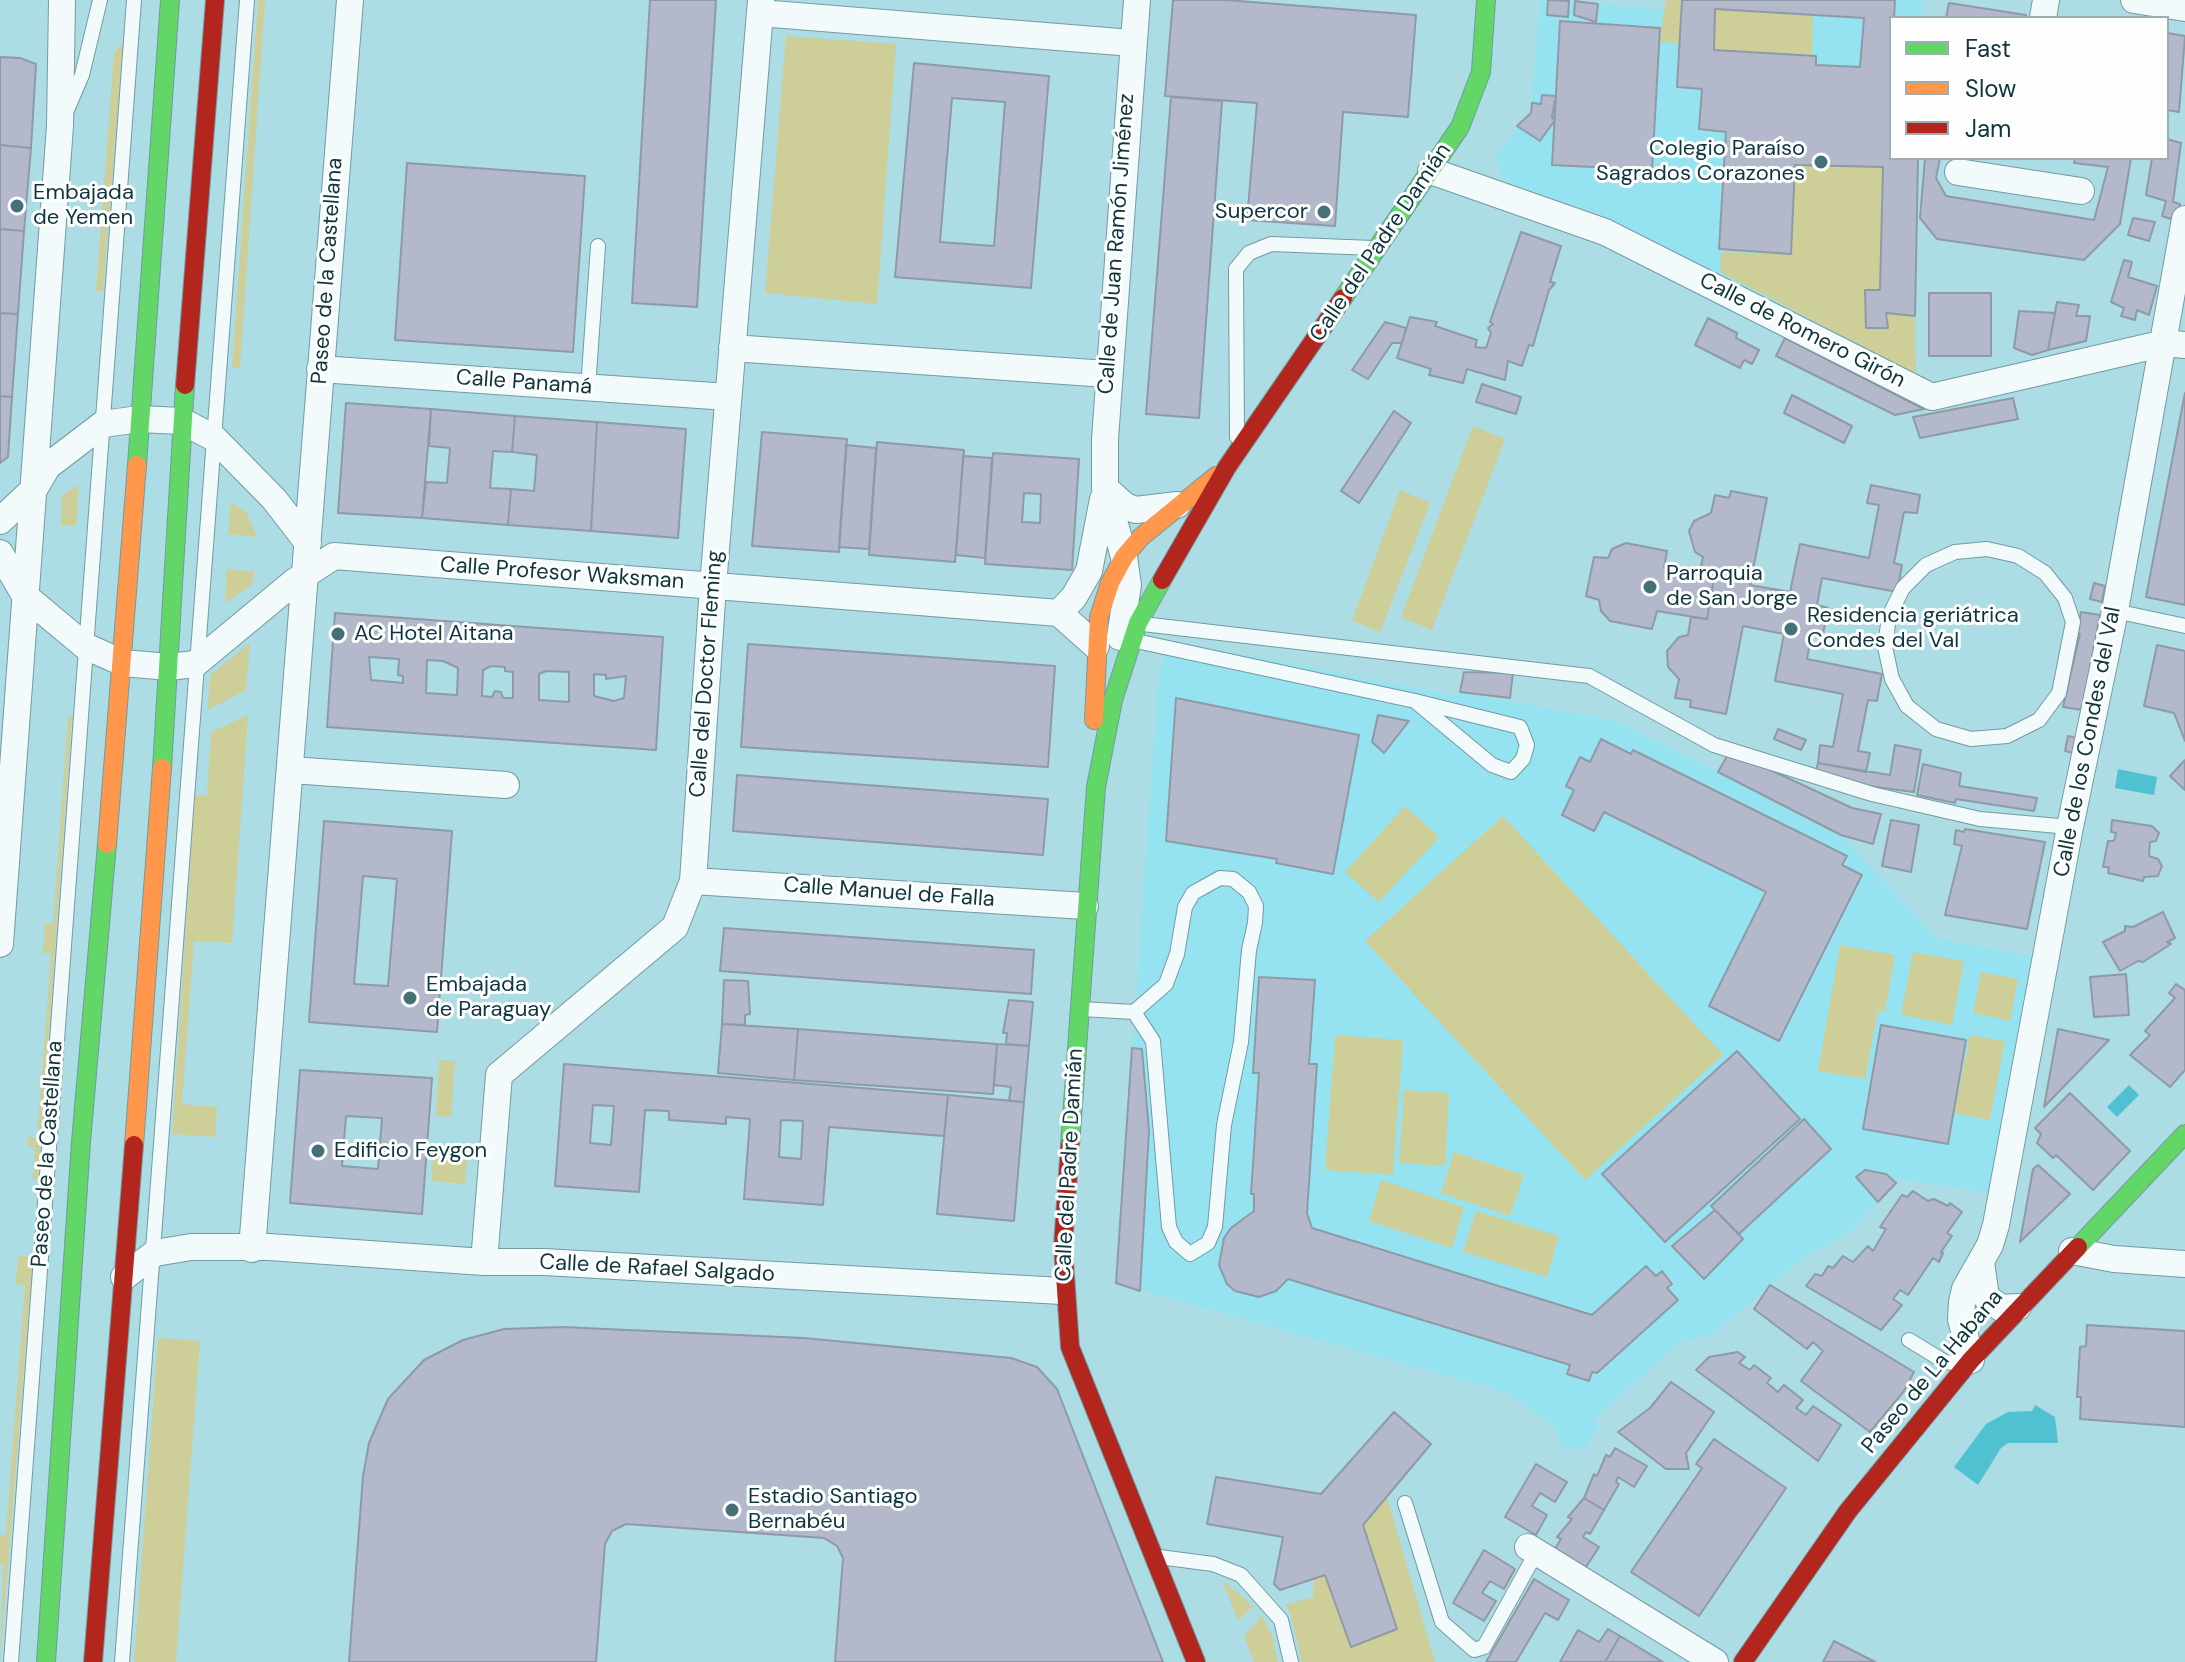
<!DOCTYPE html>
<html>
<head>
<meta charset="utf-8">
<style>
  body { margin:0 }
  #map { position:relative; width:2185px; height:1662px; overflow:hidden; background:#acdce4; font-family:"DM Sans",sans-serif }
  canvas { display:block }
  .legend { position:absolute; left:1889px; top:16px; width:280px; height:144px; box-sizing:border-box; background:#fefefe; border:2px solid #9eaeb0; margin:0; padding:10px 14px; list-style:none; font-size:24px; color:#0f363c }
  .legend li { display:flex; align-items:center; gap:16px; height:40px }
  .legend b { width:40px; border:2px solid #9eaeb0 }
</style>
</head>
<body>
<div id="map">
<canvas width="2185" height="1662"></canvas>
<ul class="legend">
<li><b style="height:10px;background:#63d668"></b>Fast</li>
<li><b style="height:10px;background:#ff974d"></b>Slow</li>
<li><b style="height:10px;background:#b3261e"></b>Jam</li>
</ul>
</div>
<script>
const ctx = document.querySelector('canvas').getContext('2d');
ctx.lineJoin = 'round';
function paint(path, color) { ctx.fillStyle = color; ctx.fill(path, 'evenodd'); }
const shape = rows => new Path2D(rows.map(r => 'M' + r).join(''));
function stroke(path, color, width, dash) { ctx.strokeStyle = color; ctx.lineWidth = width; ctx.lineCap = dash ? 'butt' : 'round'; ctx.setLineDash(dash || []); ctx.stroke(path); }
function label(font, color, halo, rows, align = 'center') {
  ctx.font = font + ' "DM Sans",sans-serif'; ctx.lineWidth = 6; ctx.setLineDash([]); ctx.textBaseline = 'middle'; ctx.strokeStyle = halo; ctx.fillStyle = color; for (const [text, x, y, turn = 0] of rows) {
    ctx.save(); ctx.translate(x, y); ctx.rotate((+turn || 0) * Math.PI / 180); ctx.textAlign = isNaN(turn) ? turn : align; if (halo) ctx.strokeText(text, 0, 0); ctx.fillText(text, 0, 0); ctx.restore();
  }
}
paint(shape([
  [1540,0,1664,10,1666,0,1922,0,1922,18,1891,18,1891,158,1918,158,1916,374,1596,213,1504,182,1496,155,1531,113],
  [1170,640,1456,696,1460,692,1613,720,1838,832,1936,938,2035,958,1991,1193,1900,1179,1851,1231,1801,1259,1712,1335,1680,1342,1594,1419,1599,1425,1586,1447,1565,1451,1554,1426,1508,1393,1116,1283,1159,673]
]), '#95e3f0');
paint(shape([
  [258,0,265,0,240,368,232,368],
  [1666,0,1682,0,1680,43,1659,42],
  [1715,9,1813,14,1812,56,1714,50],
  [786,36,896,44,877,304,765,293],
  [123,43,103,291,96,291,114,53],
  [1795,165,1883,167,1880,290,1865,290,1866,327,1887,328,1886,313,1915,316,1916,374,1720,272,1721,252,1791,254],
  [1473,426,1505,439,1432,630,1401,617],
  [79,485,76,526,61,525,62,495],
  [1400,490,1430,503,1380,632,1352,621],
  [231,502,246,512,257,537,228,534],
  [227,569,255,572,251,585,225,603],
  [250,643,246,690,208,710,210,675],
  [248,715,232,943,194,941,182,1104,217,1107,215,1137,172,1134,195,795,207,796,211,732],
  [68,716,72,717,38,1179,33,1179,35,1147,27,1146,28,1137,37,1138,51,954,43,953,45,924,53,924],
  [1405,806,1439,837,1379,902,1345,872],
  [1503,816,1723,1055,1585,1180,1365,941],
  [1840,945,1895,955,1885,1011,1878,1011,1865,1079,1818,1071],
  [1913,952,1964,961,1952,1025,1901,1015],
  [1981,972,2018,979,2010,1021,1973,1013],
  [1335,1035,1403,1040,1393,1175,1325,1170],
  [1970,1035,2005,1041,1990,1120,1954,1113],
  [439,1060,455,1061,451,1117,436,1116],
  [1404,1090,1449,1093,1445,1166,1399,1163],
  [1454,1152,1524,1175,1510,1216,1441,1193],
  [433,1153,467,1155,465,1184,432,1181],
  [1381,1180,1464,1207,1452,1248,1369,1221],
  [1476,1211,1559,1236,1547,1277,1463,1252],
  [18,1256,33,1257,0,1662,3,1565,0,1564,0,1535,6,1535,25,1286,16,1284],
  [158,1338,200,1341,176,1662,134,1662],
  [1387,1497,1435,1662,1302,1662,1291,1615,1285,1605,1313,1597,1314,1578,1325,1575,1351,1646,1396,1629,1362,1529],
  [1222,1580,1253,1606,1238,1621],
  [1262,1616,1272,1635,1278,1662,1254,1662,1244,1636]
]), '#cece98');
paint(shape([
  [2118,769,2157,777,2154,795,2115,788],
  [2129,1085,2139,1095,2117,1117,2107,1107],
  [2035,1405,2055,1417,2058,1443,2008,1443,2001,1448,1978,1485,1954,1467,1986,1424,2008,1412,2032,1411]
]), '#50c1d0');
const building = shape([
  [716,0,697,307,632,303,650,0,716,0],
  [1173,0,1226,0,1416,15,1408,117,1343,112,1335,226,1247,220,1257,103,1165,96,1173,0],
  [1548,0,1569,1,1568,17,1547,15,1548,0],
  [1682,0,1895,0,1894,18,1891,18,1891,158,1918,158,1915,316,1886,313,1888,328,1866,328,1865,290,1880,290,1883,167,1795,165,1791,254,1719,249,1726,132,1699,129,1702,89,1677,87,1682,0],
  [1715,9,1864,18,1860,67,1816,65,1816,56,1714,50,1715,9],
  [1575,1,1598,4,1596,22,1574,15,1575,1],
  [1949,3,2026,15,2026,18,1946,18,1949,3],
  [1560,21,1660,28,1652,170,1552,165,1560,21],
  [2167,33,2185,36,2179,112,2167,110,2167,33],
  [0,57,20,58,36,64,31,148,0,145,0,57],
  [914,63,1049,76,1031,288,895,277,914,63],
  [952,98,1005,102,994,246,940,242,952,98],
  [1542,95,1556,96,1552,117,1555,120,1540,141,1517,126,1531,113,1532,103,1541,104,1542,95],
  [1171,97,1222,101,1199,418,1146,414,1171,97],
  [2167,139,2181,143,2173,202,2180,204,2177,221,2162,216,2166,201,2146,195,2152,158,2167,158,2167,139],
  [0,145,31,148,24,231,0,229,0,145],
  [1925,158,1940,158,1936,178,1946,196,2094,220,2108,167,2074,163,2075,158,2131,158,2120,224,2084,260,1937,239,1920,218,1925,158],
  [407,163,585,176,573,352,395,340,407,163],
  [2133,218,2155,222,2149,241,2128,235,2133,218],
  [0,229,24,231,18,314,0,313,0,229],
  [1521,232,1561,246,1550,282,1555,283,1549,290,1533,346,1529,345,1522,366,1508,361,1505,380,1467,369,1463,383,1429,375,1431,369,1397,358,1410,317,1437,322,1435,326,1477,340,1475,347,1486,348,1491,333,1488,328,1493,324,1490,322,1521,232],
  [2124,260,2132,262,2128,277,2157,286,2149,315,2137,310,2135,320,2121,316,2124,308,2111,302,2124,260],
  [1929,293,1991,293,1991,356,1929,356,1929,293],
  [2057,302,2079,305,2076,316,2090,316,2086,341,2048,350,2057,302],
  [2019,311,2055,313,2048,350,2032,355,2014,348,2019,311],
  [0,313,18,314,12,397,0,396,0,313],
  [1708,318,1737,333,1736,338,1759,350,1752,364,1744,360,1740,368,1695,345,1708,318],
  [1385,322,1406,328,1402,343,1392,343,1368,379,1352,370,1385,322],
  [1785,338,1924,409,1895,415,1776,356,1785,338],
  [1482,384,1521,397,1516,414,1476,402,1482,384],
  [2185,393,2185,605,2146,597,2185,393],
  [1792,395,1852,426,1844,443,1784,413,1792,395],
  [0,396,12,397,8,457,0,463,0,396],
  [2013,398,2018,419,1920,438,1913,417,2013,398],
  [346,403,431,409,422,518,338,513,346,403],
  [431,409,515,416,512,452,493,451,490,488,511,489,508,525,422,518,426,482,447,483,450,448,429,446,431,409],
  [1394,411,1411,423,1359,503,1341,491,1394,411],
  [515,416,597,422,591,531,508,525,511,489,534,491,537,455,512,452,515,416],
  [597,422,686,429,678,538,591,531,597,422],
  [762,432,847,439,839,552,752,546,762,432],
  [877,442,964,450,955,562,869,555,877,442],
  [846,445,876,448,869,549,839,547,846,445],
  [993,453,1079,459,1072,570,985,564,993,453],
  [1024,493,1041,494,1040,523,1022,522,1024,493],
  [963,456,992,458,985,558,956,555,963,456],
  [1871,485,1920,495,1917,513,1904,512,1894,563,1902,565,1897,592,1822,578,1817,605,1828,608,1823,634,1812,632,1807,659,1882,674,1877,701,1868,700,1858,751,1870,753,1866,772,1818,763,1820,745,1833,747,1843,694,1775,681,1784,634,1743,626,1726,714,1690,707,1691,700,1675,698,1679,679,1668,667,1667,651,1679,637,1688,635,1691,617,1707,619,1714,578,1699,575,1703,557,1695,552,1689,531,1694,521,1711,513,1715,495,1729,498,1731,491,1767,498,1750,585,1790,592,1800,544,1869,558,1879,505,1867,503,1871,485],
  [1626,543,1667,551,1664,568,1714,578,1707,619,1657,611,1652,629,1610,621,1601,611,1599,600,1586,596,1594,557,1608,558,1612,549,1626,543],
  [2094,583,2105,586,2102,602,2090,599,2094,583],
  [2081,612,2100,615,2082,710,2063,707,2080,634,2077,634,2081,612],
  [335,613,663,637,656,750,327,727,335,613],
  [369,657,399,659,398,675,403,676,403,683,371,680,369,657],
  [427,660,443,661,458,668,457,695,426,693,427,660],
  [491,666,505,667,505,671,513,672,513,698,503,698,501,692,495,691,492,697,482,696,483,670,491,666],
  [546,671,569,672,569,702,539,700,539,674,546,671],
  [594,674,606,675,606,679,626,676,624,698,614,701,594,696,594,674],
  [748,644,1055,666,1048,767,741,747,748,644],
  [2157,645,2185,651,2185,741,2174,713,2144,706,2157,645],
  [1464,672,1513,673,1510,698,1460,692,1464,672],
  [1176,698,1359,735,1333,874,1276,863,1277,859,1166,841,1176,698],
  [1378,715,1409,721,1384,753,1372,742,1378,715],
  [1778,729,1806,740,1801,750,1774,739,1778,729],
  [2068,736,2077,738,2073,753,2065,751,2068,736],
  [1601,739,1631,754,1633,750,1847,856,1842,865,1862,875,1779,1041,1709,1006,1766,892,1604,812,1594,831,1562,815,1574,790,1566,786,1580,757,1590,762,1601,739],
  [1895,745,1921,750,1914,792,1814,779,1818,763,1890,775,1895,745],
  [1730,751,1852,808,1881,814,1873,844,1841,835,1718,772,1730,751],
  [2185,760,2185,790,2170,776,2185,760],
  [1923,764,1961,773,1959,786,2037,798,2034,811,1956,799,1955,803,1917,795,1923,764],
  [737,775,1048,799,1043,855,733,831,737,775],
  [1891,820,1919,825,1911,872,1882,866,1891,820],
  [2112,820,2152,826,2159,833,2156,841,2150,842,2149,856,2158,859,2162,866,2158,876,2144,877,2143,881,2108,873,2109,867,2103,867,2108,841,2114,841,2116,833,2111,832,2112,820],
  [324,821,452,831,437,1032,309,1022,324,821],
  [363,876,397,879,388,986,354,984,363,876],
  [1965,829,2045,842,2027,929,1945,915,1962,846,1954,844,1956,830,1964,832,1965,829],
  [2163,912,2175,938,2167,942,2171,944,2143,962,2138,961,2120,971,2103,942,2125,931,2125,926,2133,927,2163,912],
  [724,928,1034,950,1031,994,720,971,724,928],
  [2126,974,2129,1015,2094,1017,2090,977,2126,974],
  [1259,977,1315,980,1309,1064,1317,1064,1307,1213,1312,1228,1592,1315,1646,1266,1656,1276,1662,1271,1672,1284,1667,1288,1678,1300,1597,1373,1592,1372,1589,1381,1567,1374,1570,1365,1288,1279,1276,1291,1259,1297,1235,1291,1227,1284,1219,1265,1224,1238,1231,1228,1254,1211,1254,1194,1251,1194,1259,1073,1253,1073,1259,977],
  [724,980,748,981,750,1014,745,1015,745,1025,722,1024,724,980],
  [2176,984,2185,990,2185,1070,2170,1087,2130,1055,2150,1035,2145,1031,2175,998,2169,993,2176,984],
  [1009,1000,1033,1002,1029,1046,1006,1044,1007,1033,1003,1033,1009,1000],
  [722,1024,798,1029,794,1080,718,1073,722,1024],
  [1881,1025,1966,1040,1948,1144,1863,1129,1881,1025],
  [798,1029,997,1044,993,1094,794,1080,798,1029],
  [2058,1029,2109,1040,2044,1107,2058,1029],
  [997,1044,1029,1046,1024,1102,1009,1101,1011,1087,994,1085,997,1044],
  [1132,1048,1142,1049,1149,1131,1140,1291,1116,1283,1132,1048],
  [1737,1051,1800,1119,1665,1242,1602,1174,1737,1051],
  [564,1064,948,1095,944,1136,829,1127,823,1205,744,1199,750,1119,726,1117,726,1124,669,1120,669,1111,645,1110,639,1192,555,1186,564,1064],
  [593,1105,614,1106,611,1145,590,1143,593,1105],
  [781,1120,803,1121,801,1159,779,1157,781,1120],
  [300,1070,432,1078,422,1214,290,1203,300,1070],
  [346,1116,382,1118,378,1169,342,1166,346,1116],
  [2070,1093,2130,1151,2093,1190,2056,1155,2053,1158,2037,1143,2041,1134,2035,1128,2070,1093],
  [948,1095,1024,1102,1014,1221,937,1214,948,1095],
  [1804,1119,1831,1149,1739,1234,1711,1206,1804,1119],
  [2038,1165,2070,1194,2020,1242,2033,1169,2038,1165],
  [1865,1170,1886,1174,1896,1183,1878,1202,1856,1177,1865,1170],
  [1913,1191,1928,1201,1934,1199,1948,1206,1950,1203,1962,1212,1947,1233,1952,1236,1941,1252,1943,1253,1939,1262,1933,1258,1908,1295,1900,1290,1893,1299,1902,1305,1881,1330,1806,1286,1815,1274,1822,1276,1828,1266,1833,1268,1843,1256,1853,1262,1868,1246,1873,1251,1886,1229,1880,1227,1902,1195,1907,1197,1913,1191],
  [1715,1210,1743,1239,1704,1279,1672,1246,1715,1210],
  [1770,1285,1914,1372,1904,1391,1870,1432,1801,1381,1823,1351,1813,1342,1807,1349,1754,1309,1770,1285],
  [2087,1325,2185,1331,2185,1427,2080,1419,2081,1397,2077,1397,2080,1347,2086,1346,2087,1325],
  [562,1327,804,1338,1011,1358,1037,1367,1057,1389,1163,1662,835,1662,843,1558,837,1546,824,1538,626,1524,612,1531,605,1544,596,1662,349,1662,363,1476,369,1443,388,1399,424,1360,463,1340,504,1329,562,1327],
  [1738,1352,1745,1357,1739,1363,1750,1370,1754,1365,1771,1378,1767,1383,1778,1392,1784,1385,1803,1400,1796,1408,1806,1415,1813,1406,1841,1425,1818,1461,1696,1370,1709,1357,1738,1352],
  [1671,1382,1714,1412,1686,1453,1689,1469,1666,1469,1618,1432,1650,1408,1671,1382],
  [1394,1412,1431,1444,1363,1525,1397,1629,1351,1647,1325,1575,1280,1590,1274,1584,1283,1537,1207,1524,1216,1477,1321,1494,1394,1412],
  [1714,1439,1786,1488,1699,1616,1631,1572,1702,1468,1696,1464,1714,1439],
  [1615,1448,1647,1466,1634,1487,1618,1477,1616,1482,1619,1484,1604,1510,1584,1498,1594,1474,1597,1476,1606,1455,1610,1457,1615,1448],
  [1536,1464,1567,1482,1555,1502,1540,1493,1532,1506,1547,1515,1536,1535,1505,1517,1536,1464],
  [1584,1498,1604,1510,1590,1534,1586,1532,1583,1537,1599,1547,1586,1567,1555,1549,1561,1539,1557,1537,1572,1519,1568,1517,1584,1498],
  [1484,1550,1515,1569,1504,1589,1490,1581,1482,1593,1496,1601,1484,1621,1453,1603,1484,1550],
  [1534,1579,1569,1600,1558,1620,1545,1613,1516,1662,1486,1662,1534,1579],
  [1608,1629,1620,1636,1605,1662,1560,1662,1578,1630,1599,1642,1608,1629],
  [1620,1636,1663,1662,1605,1662,1620,1636],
  [1834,1641,1875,1662,1823,1662,1834,1641]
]);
paint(building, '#b3b8cb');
stroke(building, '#8e9ba7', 2);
const lane = shape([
  [67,110,82,75,100,0],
  [588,388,598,246],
  [1237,437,1236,269,1249,253,1271,244,1373,248],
  [1987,549,2018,556,2045,573,2065,598,2073,622,2059,693,2039,720,2007,736,1971,739,1936,729,1907,706,1892,679,1885,647,1889,616,1903,588,1926,565,1955,552,1987,549],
  [2115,611,2185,626],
  [1143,624,1589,676,1714,745,1872,794,1980,819,2070,827],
  [1136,641,1415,701,1520,727,1527,745,1523,759,1511,772,1492,765,1415,701],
  [1081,1009,1134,1012,1166,984,1177,954,1185,907,1193,893,1220,878,1233,879,1249,892,1256,906,1255,923,1249,950,1241,1042,1224,1125,1215,1227,1208,1243,1190,1254,1176,1242,1169,1227,1153,1041,1134,1012],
  [1909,1340,1945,1362,1964,1364],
  [1405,1503,1442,1622,1474,1650,1484,1647,1536,1553],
  [1159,1557,1213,1564,1241,1575,1281,1620,1291,1662],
  [11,1662,134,0],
  [122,1662,247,0]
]);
const street = shape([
  [2134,0,2185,8],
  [760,13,1132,43],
  [2043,18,2046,0],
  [1431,171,1605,232,1932,397,2165,343,2185,345],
  [1958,172,2081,191],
  [732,348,1107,374],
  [320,369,728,397],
  [1105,488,1125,506,1136,510,1177,505],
  [0,521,35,488,48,466,103,424,139,419,182,421,214,438,274,499,308,543],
  [0,553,25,596,85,646,123,663,169,667,195,664,294,582,334,556,1059,613,1096,646],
  [1059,613,1074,597,1089,571,1103,499],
  [1120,637,1128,585,1124,557,1105,488,1105,439,1137,0],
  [291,770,506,785],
  [693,881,1085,906],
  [0,944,60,126,62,0],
  [252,1249,350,0],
  [2072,1251,2114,1259,2185,1264],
  [484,1262,499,1075,675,927,693,881,713,586,761,0],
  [1981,1262,1986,1297,2001,1308,2018,1307],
  [124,1277,155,1253,191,1247,269,1247,484,1262,544,1262,1062,1291],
  [1971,1360,1961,1319,1962,1302,1965,1289,1990,1245,1996,1225,2070,827,2115,611,2185,219],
  [1528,1547,1715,1662]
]);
const fast = shape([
  [1343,298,1460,127,1481,72,1486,0],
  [137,465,170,0],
  [162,768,185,385],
  [1070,1145,1096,787,1113,700,1138,623,1162,580],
  [2078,1247,2185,1134],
  [46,1662,81,1142,107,844]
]);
const slow = shape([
  [1094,720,1099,617,1110,583,1124,557,1141,537,1216,476],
  [107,844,137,465],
  [134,1145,162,768]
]);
const jam = shape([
  [185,385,215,0],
  [1162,580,1227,467,1343,298],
  [1070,1145,1063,1246,1070,1347,1196,1662],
  [93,1662,134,1145],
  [1743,1662,1848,1511,1971,1360,2078,1247]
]);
stroke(lane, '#729ba1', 16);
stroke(street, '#729ba1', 28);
stroke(fast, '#729ba1', 20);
stroke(slow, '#729ba1', 20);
stroke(jam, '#729ba1', 20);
stroke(lane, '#f3fafb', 14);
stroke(street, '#f3fafb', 26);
stroke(fast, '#63d668', 18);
stroke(slow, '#ff974d', 18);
stroke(jam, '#b3261e', 18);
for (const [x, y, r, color] of [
  [1821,162,8,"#467077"],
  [17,206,8,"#467077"],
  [1324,212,8,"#467077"],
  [1650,587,8,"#467077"],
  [1791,629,8,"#467077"],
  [338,634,8,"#467077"],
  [410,998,8,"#467077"],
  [318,1151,8,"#467077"],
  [732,1510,8,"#467077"]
]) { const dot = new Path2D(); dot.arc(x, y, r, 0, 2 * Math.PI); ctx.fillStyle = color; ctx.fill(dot); stroke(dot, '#fefefe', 3); }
label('22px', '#0f363c', '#fefefe', [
  ["Colegio Paraíso",1805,149,"right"],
  ["Sagrados Corazones",1805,174,"right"],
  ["Embajada",33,193],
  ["de Yemen",33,218],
  ["Supercor",1308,212,"right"],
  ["Parroquia",1666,574],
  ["de San Jorge",1666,599],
  ["Residencia geriátrica",1807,616],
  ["Condes del Val",1807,641],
  ["AC Hotel Aitana",354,634],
  ["Embajada",426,985],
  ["de Paraguay",426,1010],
  ["Edificio Feygon",334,1151],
  ["Estadio Santiago",748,1497],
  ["Bernabéu",748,1522]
], 'left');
label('22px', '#0f363c', '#fefefe', [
  ["Calle del Padre Damián",1381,243,-56],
  ["Calle de Juan Ramón Jiménez",1117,244,-86],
  ["Paseo de la Castellana",328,271,-86],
  ["Calle de Romero Girón",1802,331,27],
  ["Calle Panamá",524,383,4],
  ["Calle Profesor Waksman",562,574,4],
  ["Calle del Doctor Fleming",707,674,-86],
  ["Calle de los Condes del Val",2088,742,-79],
  ["Calle Manuel de Falla",889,893,4],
  ["Paseo de la Castellana",48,1154,-86],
  ["Calle del Padre Damián",1070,1165,-87],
  ["Calle de Rafael Salgado",657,1269,3],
  ["Paseo de La Habana",1933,1372,-50]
]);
</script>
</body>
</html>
